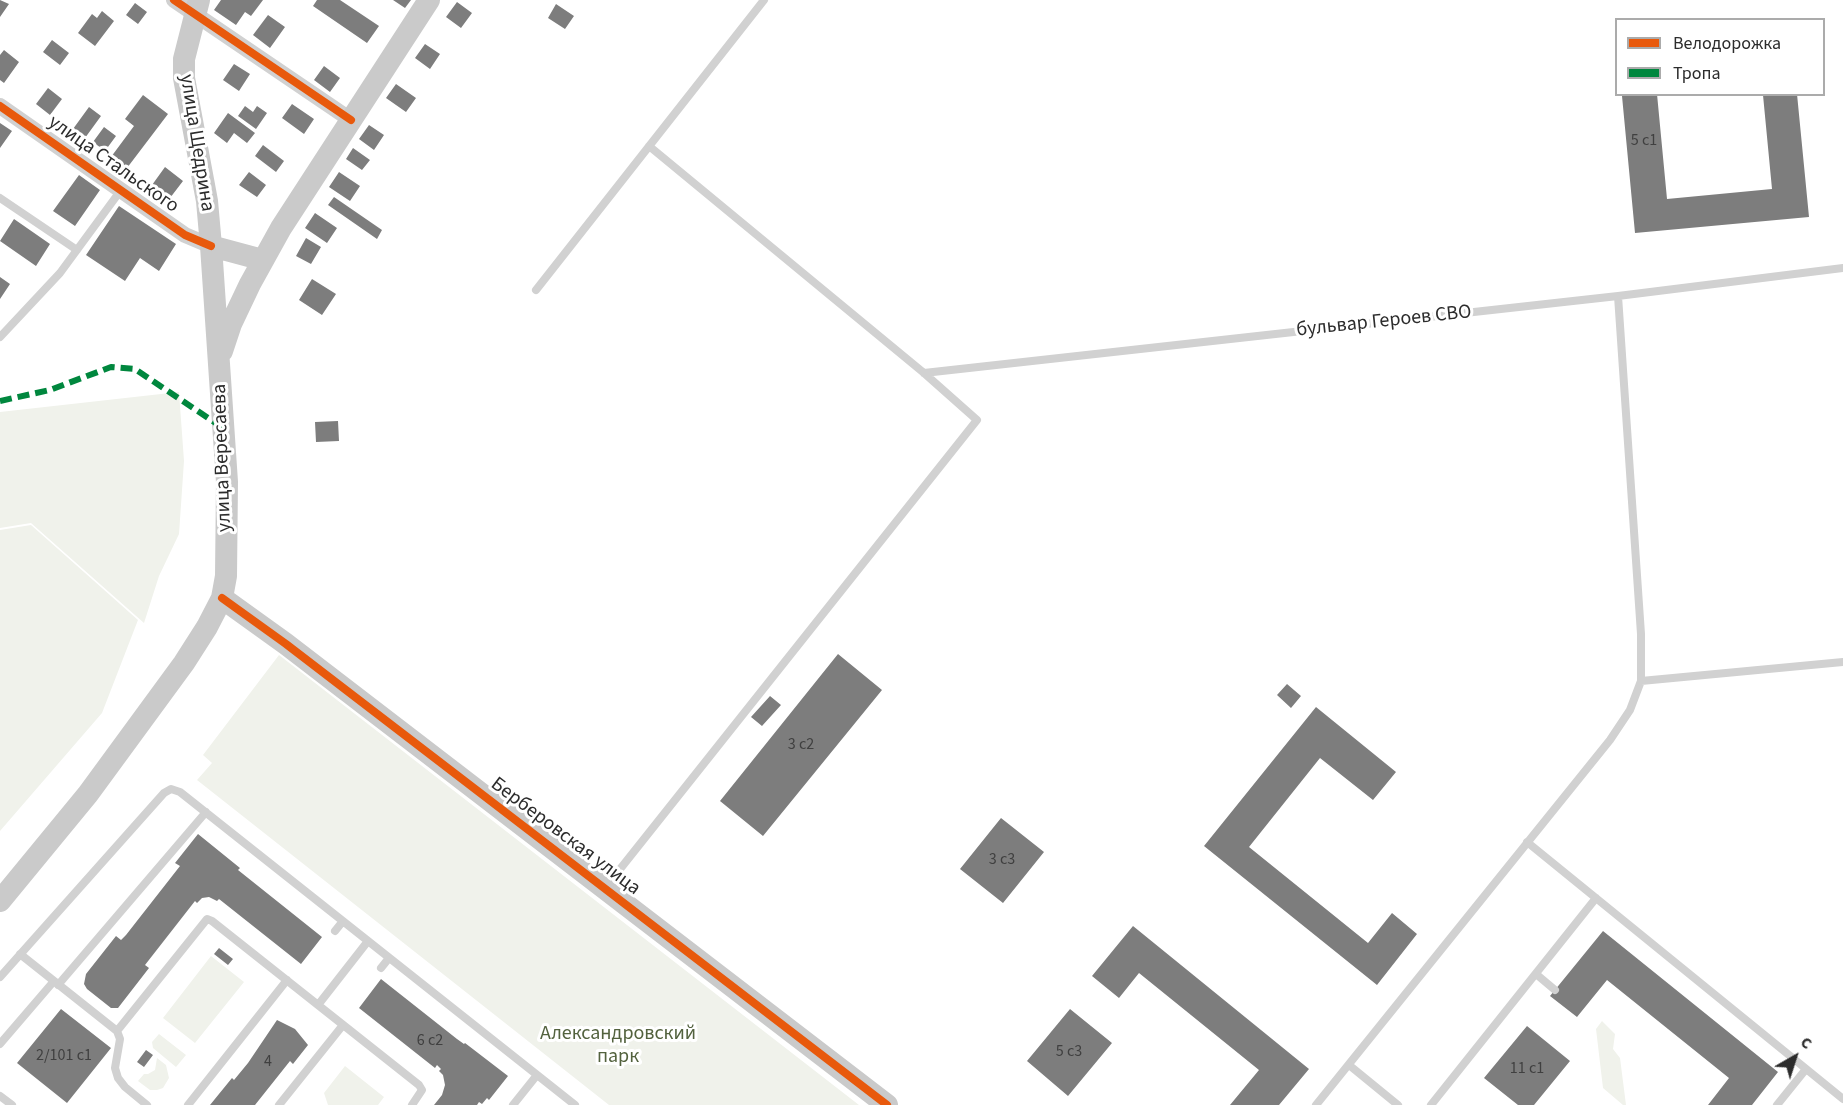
<!DOCTYPE html>
<html>
<head>
<meta charset="utf-8">
<style>
  body { margin:0 }
  #map { position:relative; width:1843px; height:1105px; overflow:hidden; background:#fff; font-family:"Source Sans 3",sans-serif }
  canvas { display:block }
  .legend { position:absolute; left:1615px; top:18px; width:210px; height:78px; box-sizing:border-box; background:#fff; border:2px solid #ababab; margin:0; padding:8px 10px; list-style:none; font-size:18px; color:#2c2c2c }
  .legend li { display:flex; align-items:center; gap:12px; height:30px }
  .legend b { width:30px; border:2px solid #ababab }
  .north { position:absolute; left:1765px; top:1027px; width:60px; height:60px; -webkit-text-stroke:4px #fff; paint-order:stroke; rotate:39deg; font-size:16px; font-weight:700; line-height:24px; text-align:center; color:#2c2c2c }
  .north::after { content:''; display:block; margin:auto; width:21px; height:27px; background:#2c2c2c; clip-path:polygon(50% 0,100% 100%,50% 72%,0 100%) }
</style>
</head>
<body>
<div id="map">
<canvas width="1843" height="1105"></canvas>
<ul class="legend">
<li><b style="height:8px;background:#e8590c"></b>Велодорожка</li>
<li><b style="height:8px;background:#00873e"></b>Тропа</li>
</ul>
<div class="north">С</div>
</div>
<script>
const ctx = document.querySelector('canvas').getContext('2d');
ctx.lineJoin = 'round';
function paint(path, color) { ctx.fillStyle = color; ctx.fill(path, 'evenodd'); }
const shape = rows => new Path2D(rows.map(r => 'M' + r).join(''));
function stroke(path, color, width, dash) { ctx.strokeStyle = color; ctx.lineWidth = width; ctx.lineCap = dash ? 'butt' : 'round'; ctx.setLineDash(dash || []); ctx.stroke(path); }
function label(font, color, halo, rows, align = 'center') {
  ctx.font = font + ' "Source Sans 3",sans-serif'; ctx.lineWidth = 6; ctx.setLineDash([]); ctx.textBaseline = 'middle'; ctx.strokeStyle = halo; ctx.fillStyle = color; for (const [text, x, y, turn = 0] of rows) {
    ctx.save(); ctx.translate(x, y); ctx.rotate((+turn || 0) * Math.PI / 180); ctx.textAlign = isNaN(turn) ? turn : align; if (halo) ctx.strokeText(text, 0, 0); ctx.fillText(text, 0, 0); ctx.restore();
  }
}
paint(shape([
  [179,392,184,461,179,534,159,576,144,623,31,523,0,528,0,412],
  [31,525,138,620,102,713,0,831,0,530],
  [279,655,859,1105,609,1105,197,780,212,763,203,755],
  [211,956,244,982,195,1043,163,1018],
  [1602,1021,1615,1034,1613,1049,1620,1058,1626,1105,1623,1105,1603,1088,1596,1029],
  [159,1034,186,1055,176,1067,153,1048,152,1042],
  [157,1058,166,1065,169,1078,163,1088,157,1090,150,1090,138,1081,144,1074,148,1074,155,1070],
  [345,1066,384,1097,378,1105,328,1105,324,1093]
]), '#f0f2eb');
paint(shape([
  [0,0,9,4,0,17],
  [221,0,263,0,251,16,245,12,236,25,214,10],
  [317,0,340,0,379,26,367,43,313,6],
  [393,0,411,0,405,8],
  [457,2,472,13,461,28,446,17],
  [135,3,147,12,138,24,126,15],
  [556,4,574,16,565,29,548,18],
  [102,11,114,21,95,46,78,33,92,14,97,18],
  [268,15,285,27,270,48,253,35],
  [52,40,69,53,60,65,43,52],
  [425,44,440,54,430,69,415,58],
  [4,50,19,62,4,83,0,80,0,55],
  [234,64,250,74,239,91,223,80],
  [324,66,340,78,330,92,314,80],
  [396,84,416,98,406,112,386,98],
  [48,88,62,99,50,115,36,104],
  [1657,94,1667,199,1772,189,1763,95,1797,94,1809,217,1635,233,1622,96],
  [143,95,168,114,127,168,111,157,134,126,125,119],
  [292,104,314,119,304,134,282,118],
  [245,106,253,112,257,106,267,113,256,129,238,116],
  [89,107,101,116,85,138,73,129],
  [228,113,255,133,247,143,234,133,227,143,214,133],
  [0,123,12,131,0,148],
  [369,125,384,135,374,150,359,139],
  [104,127,116,136,105,151,93,142],
  [263,145,284,161,276,172,255,156],
  [353,148,370,160,362,170,346,159],
  [165,167,183,181,170,198,152,185],
  [249,172,266,185,257,197,239,185],
  [339,172,360,186,350,201,329,187],
  [79,175,100,190,75,226,53,211],
  [334,197,382,230,377,239,328,205],
  [119,206,176,244,159,271,140,258,125,281,86,255],
  [315,213,337,228,327,243,305,228],
  [14,219,50,244,36,266,0,241],
  [306,238,321,247,311,264,296,256],
  [0,277,10,284,0,299],
  [312,279,336,294,322,315,299,300],
  [338,421,339,441,316,442,315,422],
  [838,654,882,690,763,836,720,801],
  [1287,684,1301,696,1291,708,1277,695],
  [770,696,781,705,762,726,751,717],
  [1316,707,1396,772,1373,800,1320,758,1249,847,1368,943,1392,913,1417,934,1377,985,1204,846],
  [1001,818,1044,852,1003,903,960,869],
  [198,834,240,868,238,870,322,937,301,964,219,899,217,901,209,897,202,898,197,903,195,901,145,965,149,968,118,1008,111,1008,87,989,84,984,86,974,116,936,121,940,126,935,180,866,175,863],
  [1133,926,1309,1069,1279,1105,1230,1105,1259,1070,1139,973,1119,998,1092,976],
  [1603,931,1778,1072,1752,1105,1708,1105,1729,1078,1607,980,1577,1017,1550,996],
  [219,948,233,959,228,965,214,954],
  [381,979,457,1039,464,1044,465,1043,508,1076,489,1100,487,1098,482,1104,479,1102,477,1105,434,1105,442,1095,445,1085,443,1075,439,1071,441,1069,437,1065,435,1068,359,1008],
  [61,1009,111,1048,67,1103,17,1063],
  [1070,1009,1112,1043,1068,1096,1027,1061],
  [277,1020,295,1029,308,1045,293,1064,290,1061,255,1105,210,1105,232,1078,234,1080,248,1063],
  [1527,1026,1570,1061,1534,1105,1518,1105,1484,1078],
  [146,1050,153,1055,144,1067,137,1062]
]), '#7d7d7d');
stroke(shape([
  [0,198,77,250],
  [536,290,764,0],
  [0,337,60,273,121,190],
  [924,373,1618,296,1843,268],
  [1641,681,1843,662],
  [1527,842,1843,1099],
  [605,888,977,420,924,373,649,146],
  [335,931,343,921],
  [20,954,117,1031,120,1039,115,1068,118,1078,125,1087,147,1105],
  [381,968,389,958],
  [1536,974,1555,990],
  [0,977,164,793,171,789,180,792,575,1105],
  [58,985,206,812],
  [318,1005,419,1085,422,1090,412,1105],
  [117,1031,207,919,212,921,318,1005,368,941],
  [0,1044,54,981],
  [1349,1065,1398,1105],
  [0,1096,12,1105],
  [188,1105,287,980],
  [279,1105,343,1025],
  [513,1105,537,1075],
  [1316,1105,1610,740,1630,710,1641,681,1641,634,1618,296],
  [1431,1105,1596,898],
  [1777,1105,1806,1069]
]), '#d1d1d1', 8);
stroke(shape([
  [174,0,351,120],
  [0,106,185,235,211,246]
]), '#d1d1d1', 16);
stroke(shape([
  [211,246,263,260],
  [222,351,231,324,250,284,281,228,429,0],
  [222,598,286,644,887,1105],
  [0,901,88,794,184,663,207,627,222,598,226,576,227,482,211,246,207,201,184,78,184,59,199,0]
]), '#cacaca', 22);
stroke(shape([
  [0,401,50,390,111,367,135,369,223,428]
]), '#00873e', 6, [12, 6]);
stroke(shape([
  [174,0,351,120],
  [0,106,185,235,211,246],
  [222,598,286,644,887,1105]
]), '#e8590c', 8);
label('16px', '#404040', null, [
  ["5 с1",1644,141],
  ["3 с2",801,745],
  ["3 с3",1002,860],
  ["6 с2",430,1041],
  ["5 с3",1069,1052],
  ["2/101 с1",64,1056],
  ["4",268,1062],
  ["11 с1",1527,1069]
]);
label('20px', '#2c2c2c', '#fff', [
  ["улица Щедрина",196,143,81],
  ["улица Стальского",113,165,35],
  ["бульвар Героев СВО",1384,322,-6],
  ["улица Вересаева",223,458,-92],
  ["Берберовская улица",565,837,37]
]);
label('20px', '#53623e', '#fff', [
  ["Александровский",618,1035],
  ["парк",618,1058]
]);
</script>
</body>
</html>
